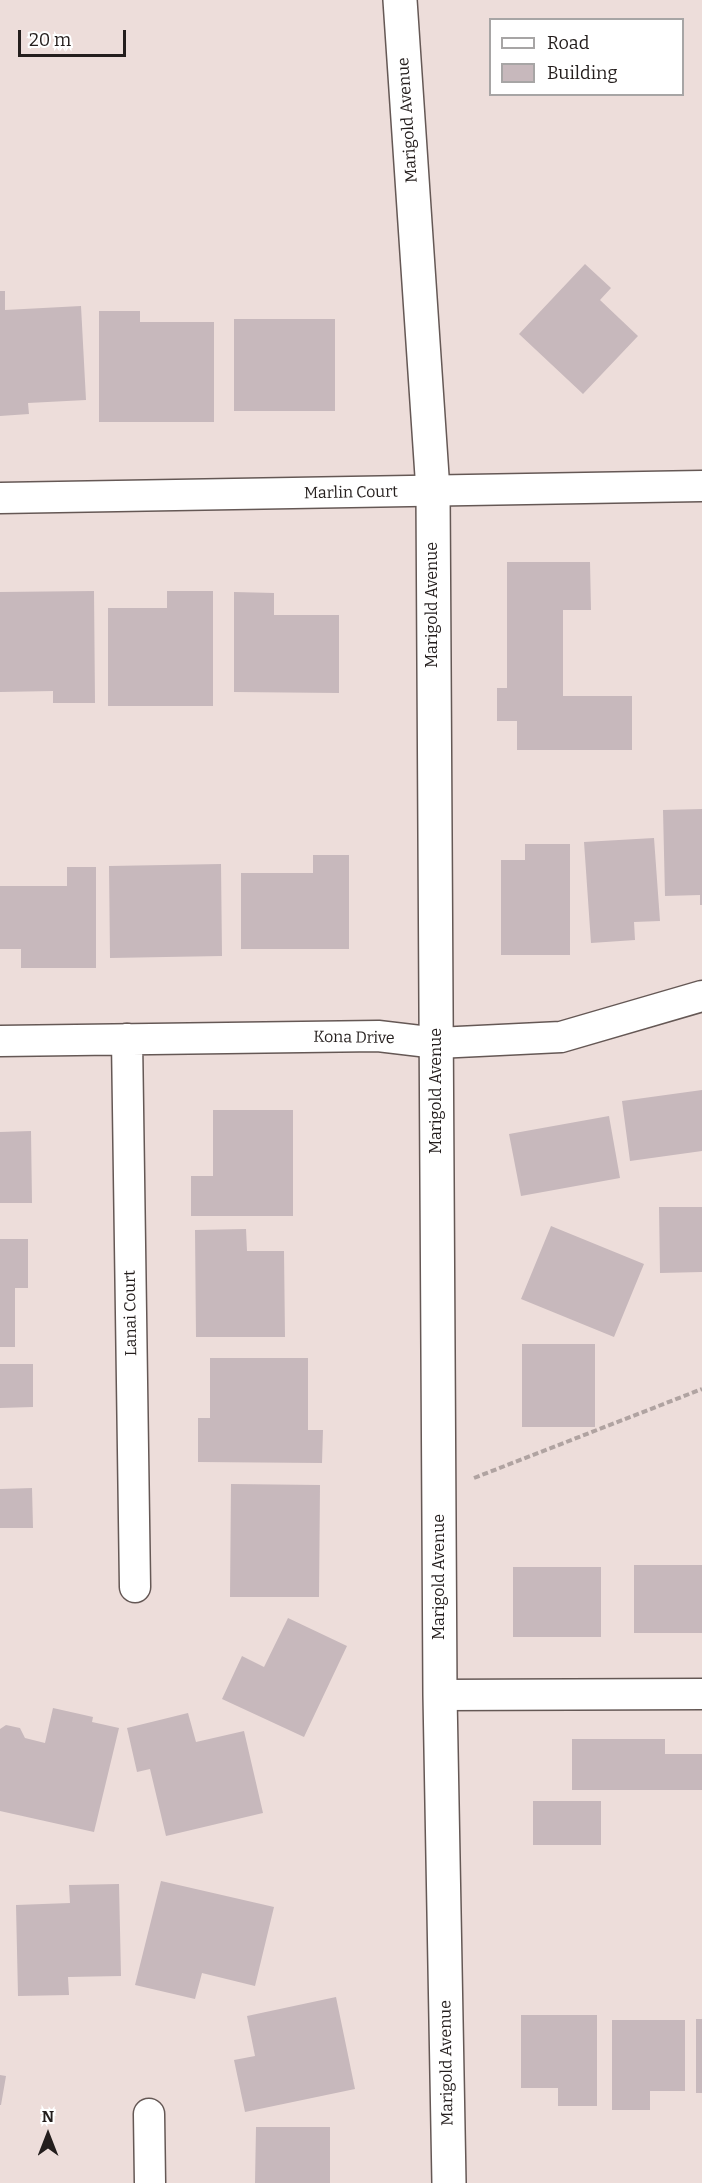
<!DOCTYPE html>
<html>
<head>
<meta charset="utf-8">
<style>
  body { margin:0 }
  #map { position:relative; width:702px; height:2183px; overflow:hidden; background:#edddda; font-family:Bitter,serif }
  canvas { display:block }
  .legend { position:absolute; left:489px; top:18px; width:195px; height:78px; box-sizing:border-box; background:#fff; border:2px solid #a7a5a5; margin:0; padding:8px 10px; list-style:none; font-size:18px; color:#241e1d }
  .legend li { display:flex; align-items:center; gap:12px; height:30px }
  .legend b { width:30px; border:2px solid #a7a5a5 }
  .north { position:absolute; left:18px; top:2105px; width:60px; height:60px; -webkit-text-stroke:4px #fff; paint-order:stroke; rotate:0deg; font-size:16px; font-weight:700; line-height:24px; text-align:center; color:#241e1d }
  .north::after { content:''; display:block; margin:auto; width:21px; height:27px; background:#241e1d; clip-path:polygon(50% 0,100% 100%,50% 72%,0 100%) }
  .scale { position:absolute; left:18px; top:30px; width:108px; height:27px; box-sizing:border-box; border:3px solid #241e1d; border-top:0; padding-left:8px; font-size:18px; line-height:21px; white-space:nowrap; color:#241e1d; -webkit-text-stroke:4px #fff; paint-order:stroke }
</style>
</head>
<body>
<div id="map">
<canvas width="702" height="2183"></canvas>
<ul class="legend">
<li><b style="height:8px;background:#fff"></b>Road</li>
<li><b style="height:16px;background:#c7b8bc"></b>Building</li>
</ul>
<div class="north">N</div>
<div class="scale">20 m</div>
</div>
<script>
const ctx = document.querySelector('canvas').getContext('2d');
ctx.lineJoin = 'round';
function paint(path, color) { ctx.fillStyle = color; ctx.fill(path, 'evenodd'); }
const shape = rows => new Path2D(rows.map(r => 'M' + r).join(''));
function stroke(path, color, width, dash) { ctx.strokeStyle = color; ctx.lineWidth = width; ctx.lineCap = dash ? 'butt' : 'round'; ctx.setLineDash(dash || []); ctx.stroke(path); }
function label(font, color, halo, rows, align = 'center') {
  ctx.font = font + ' Bitter,serif'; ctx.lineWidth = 4.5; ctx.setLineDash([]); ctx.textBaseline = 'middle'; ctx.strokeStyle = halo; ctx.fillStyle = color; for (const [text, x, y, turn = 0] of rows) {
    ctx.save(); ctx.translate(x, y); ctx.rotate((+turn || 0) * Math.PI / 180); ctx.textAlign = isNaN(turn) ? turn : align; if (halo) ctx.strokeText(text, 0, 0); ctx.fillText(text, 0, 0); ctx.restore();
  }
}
paint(shape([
  [585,264,611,288,600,300,638,336,583,394,519,334],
  [0,291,5,291,5,310,81,306,86,400,28,403,29,414,0,416],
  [99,311,140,311,140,322,214,322,214,422,99,422],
  [234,319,335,319,335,411,234,411],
  [507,562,590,562,591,610,563,610,563,696,632,696,632,750,517,750,517,721,497,721,497,688,507,688],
  [94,591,95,703,53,703,53,691,0,692,0,592],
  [167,591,213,591,213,706,108,706,108,608,167,608],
  [234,592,274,593,274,615,339,615,339,693,234,692],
  [702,809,702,905,700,905,700,895,665,896,663,810],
  [654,838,660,921,634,922,635,940,591,943,584,842],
  [525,844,570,844,570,955,501,955,501,860,525,860],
  [313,855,349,855,349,949,241,949,241,873,313,873],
  [221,864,222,956,110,958,109,866],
  [67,867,96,867,96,968,21,968,21,949,0,949,0,886,67,886],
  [702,1090,702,1151,630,1161,622,1101],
  [213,1110,293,1110,293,1216,191,1216,191,1176,213,1176],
  [609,1116,620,1178,521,1196,509,1134],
  [31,1131,32,1203,0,1203,0,1132],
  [659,1207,702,1207,702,1272,660,1273],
  [551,1226,644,1264,614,1337,521,1299],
  [246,1229,247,1251,284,1251,285,1337,196,1337,195,1230],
  [0,1239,28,1239,28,1288,15,1288,15,1347,0,1347],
  [522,1344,595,1344,595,1427,522,1427],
  [210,1358,308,1358,308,1430,323,1430,322,1463,198,1462,198,1418,210,1418],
  [0,1364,33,1364,33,1407,0,1408],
  [231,1484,320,1485,319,1597,230,1597],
  [32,1488,33,1528,0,1528,0,1489],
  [634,1565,702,1565,702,1633,634,1633],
  [513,1567,601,1567,601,1637,513,1637],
  [288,1618,347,1646,304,1737,222,1699,242,1656,264,1667],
  [53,1708,93,1717,92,1722,119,1728,94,1832,0,1811,0,1729,6,1725,20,1728,25,1738,45,1743],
  [188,1713,196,1742,244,1731,263,1813,166,1836,150,1769,137,1772,127,1728],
  [572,1739,665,1739,665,1754,702,1754,702,1790,572,1790],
  [533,1801,601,1801,601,1845,533,1845],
  [161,1881,274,1907,255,1986,202,1973,195,1999,135,1985],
  [119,1884,121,1976,68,1977,69,1995,18,1996,16,1905,70,1903,69,1885],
  [336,1997,355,2089,245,2112,234,2060,255,2056,247,2016],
  [521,2015,597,2015,597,2106,558,2106,558,2088,521,2088],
  [696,2019,702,2019,702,2093,696,2093],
  [612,2020,685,2020,685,2091,650,2091,650,2110,612,2110],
  [0,2075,6,2076,1,2105,0,2105],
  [256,2127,330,2127,330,2183,255,2183]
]), '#c7b8bc');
const street = shape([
  [0,498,702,486],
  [127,1039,135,1587],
  [0,1041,378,1036,437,1043,561,1037,702,996],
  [440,1695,702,1694],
  [149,2114,150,2183]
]);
const secondary = shape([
  [400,0,433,491,440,1695,449,2183]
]);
stroke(street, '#655855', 33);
stroke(secondary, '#655855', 36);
stroke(shape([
  [474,1478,702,1389]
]), '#b0a3a1', 4, [6, 3]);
stroke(street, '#fff', 30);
stroke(secondary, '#fff', 33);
label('16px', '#241e1d', '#fff', [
  ["Marigold Avenue",408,120,-94],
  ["Marlin Court",351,493,-1],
  ["Marigold Avenue",433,605,-90],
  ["Kona Drive",354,1038,1],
  ["Marigold Avenue",437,1091,-90],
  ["Lanai Court",131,1313,-91],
  ["Marigold Avenue",440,1577,-90],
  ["Marigold Avenue",447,2063,-91]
]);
</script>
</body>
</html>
